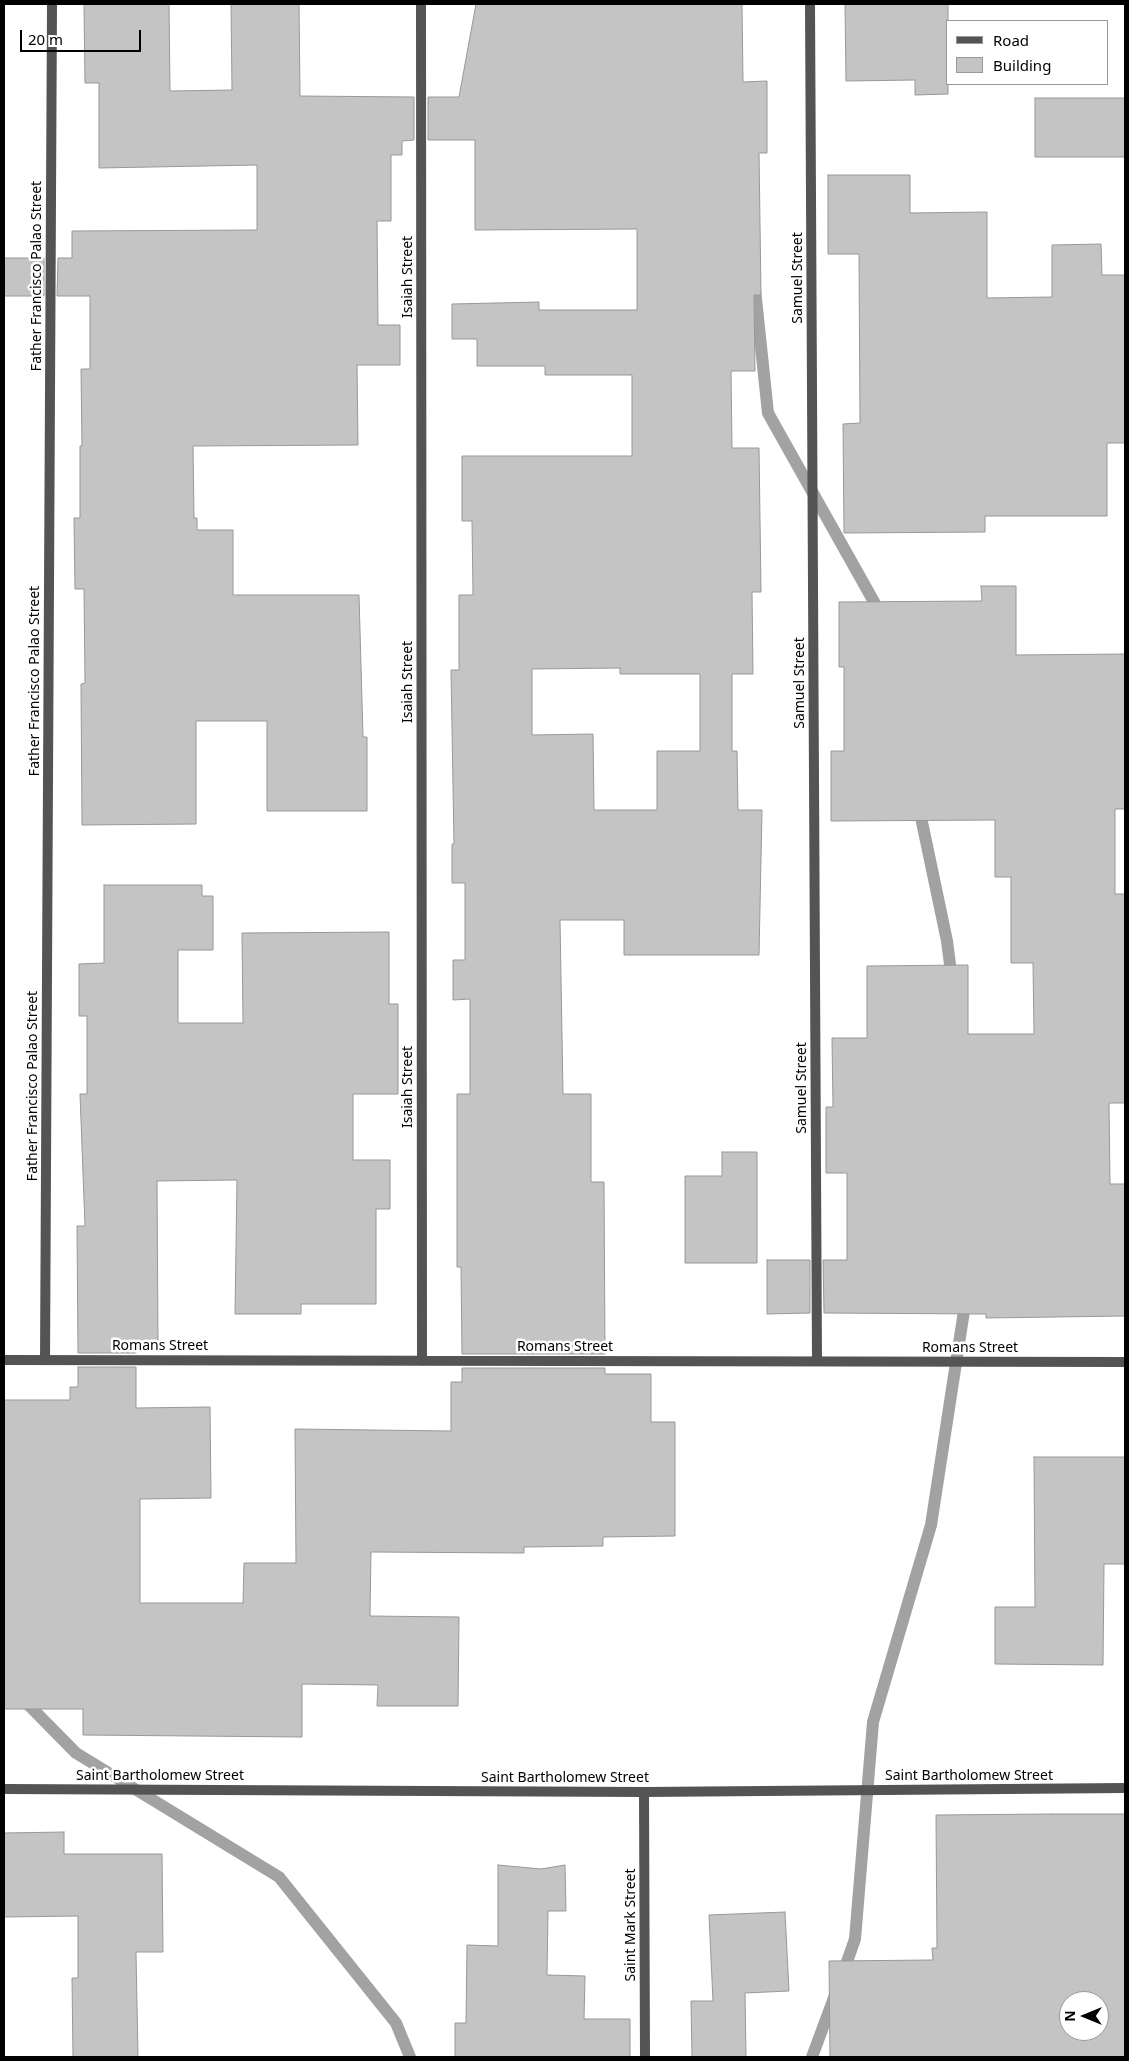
<!DOCTYPE html>
<html>
<head>
<meta charset="utf-8">
<style>
  body { margin:0 }
  #map { position:relative; width:1129px; height:2061px; overflow:hidden; background:#fff; font-family:"Noto Sans",sans-serif }
  canvas { display:block }
  .frame { position:absolute; inset:0; border:5px solid #000; pointer-events:none }
  .legend { position:absolute; left:946px; top:20px; width:162px; height:65px; box-sizing:border-box; background:#fff; border:1px solid #999; margin:0; padding:6px 9px; list-style:none; font-size:15px; color:#000 }
  .legend li { display:flex; align-items:center; gap:10px; height:25px }
  .legend b { width:25px; border:1px solid #999 }
  .north { position:absolute; left:1059px; top:1991px; width:50px; height:50px; box-sizing:border-box; background:#fff; border:1px solid #999; border-radius:50%; rotate:270deg; font-size:14px; font-weight:700; line-height:20px; text-align:center; color:#000 }
  .north::after { content:''; display:block; margin:auto; width:18px; height:22px; background:#000; clip-path:polygon(50% 0,100% 100%,50% 72%,0 100%) }
  .scale { position:absolute; left:20px; top:30px; width:121px; height:22px; box-sizing:border-box; border:2px solid #000; border-top:0; padding-left:6px; font-size:15px; line-height:18px; white-space:nowrap; color:#000; -webkit-text-stroke:4px #fff; paint-order:stroke }
</style>
</head>
<body>
<div id="map">
<canvas width="1129" height="2061"></canvas>
<div class="frame"></div>
<ul class="legend">
<li><b style="height:6px;background:#545454"></b>Road</li>
<li><b style="height:14px;background:#c4c4c4"></b>Building</li>
</ul>
<div class="north">N</div>
<div class="scale">20 m</div>
</div>
<script>
const ctx = document.querySelector('canvas').getContext('2d');
ctx.lineJoin = 'round';
const shape = rows => new Path2D(rows.map(r => 'M' + r).join(''));
function stroke(path, color, width, dash) { ctx.strokeStyle = color; ctx.lineWidth = width; ctx.lineCap = dash ? 'butt' : 'round'; ctx.setLineDash(dash || []); ctx.stroke(path); }
function paint(path, color) { ctx.fillStyle = color; ctx.fill(path, 'evenodd'); }
function label(font, color, halo, rows, align = 'center') {
  ctx.font = font + ' "Noto Sans",sans-serif'; ctx.lineWidth = 5; ctx.setLineDash([]); ctx.textBaseline = 'middle'; ctx.strokeStyle = halo; ctx.fillStyle = color; for (const [text, x, y, turn = 0] of rows) {
    ctx.save(); ctx.translate(x, y); ctx.rotate((+turn || 0) * Math.PI / 180); ctx.textAlign = isNaN(turn) ? turn : align; if (halo) ctx.strokeText(text, 0, 0); ctx.fillText(text, 0, 0); ctx.restore();
  }
}
stroke(shape([
  [754,280,768,413,878,609,880,617],
  [918,803,947,941,952,980],
  [4,1680,76,1753,279,1877,396,2023,410,2057],
  [842,1976,855,1939,873,1722,931,1525,966,1298],
  [812,2057,835,1995]
]), '#a2a2a2', 12);
const building = shape([
  [84,4,169,4,170,91,232,90,231,4,299,4,300,96,414,97,414,140,402,141,402,155,391,155,391,221,377,221,378,325,400,325,400,365,357,365,358,445,193,446,194,518,197,518,197,530,233,530,233,595,359,595,363,737,367,737,367,811,267,811,267,721,196,721,196,824,82,825,81,684,85,683,84,589,75,589,74,518,80,518,80,446,82,446,81,369,90,369,90,296,57,296,58,258,72,258,72,231,257,230,257,165,99,168,99,83,85,83,84,4],
  [476,4,742,4,743,82,767,81,767,153,759,153,761,295,754,295,755,371,731,371,732,448,759,448,761,592,752,592,753,674,732,674,732,751,737,751,738,810,762,810,759,955,624,955,624,920,560,920,563,1094,591,1094,591,1182,604,1182,605,1354,462,1354,461,1267,457,1267,457,1094,470,1094,470,999,453,1000,453,960,465,960,465,883,452,883,452,844,454,844,451,670,459,670,459,595,473,595,472,521,462,521,462,456,632,456,632,375,545,375,545,366,477,366,477,339,452,339,452,304,539,302,539,310,637,310,637,229,475,230,475,140,428,140,428,97,459,97,476,4],
  [620,668,620,674,700,674,700,751,657,751,657,810,594,810,593,734,532,735,532,669,620,668],
  [845,4,948,4,948,94,915,95,915,80,846,81,845,4],
  [1035,98,1125,98,1125,157,1035,157,1035,98],
  [828,175,910,175,910,213,987,212,987,298,1052,297,1052,245,1101,244,1102,275,1125,275,1125,443,1107,443,1107,516,985,516,985,532,844,533,843,424,860,423,859,254,828,254,828,175],
  [4,258,44,258,44,296,4,296,4,258],
  [981,586,1016,586,1016,655,1125,654,1125,809,1115,809,1115,894,1125,894,1125,1103,1109,1103,1110,1184,1125,1184,1125,1316,986,1318,986,1314,824,1313,823,1260,847,1260,847,1173,826,1173,826,1107,833,1107,832,1038,867,1038,867,966,968,965,968,1034,1034,1034,1033,963,1011,963,1011,877,995,877,995,820,831,821,831,751,844,751,844,667,839,667,839,602,982,601,981,586],
  [104,885,202,885,202,896,213,896,213,950,178,950,178,1023,243,1023,242,933,389,932,389,1004,398,1004,398,1094,353,1094,353,1160,390,1160,390,1209,376,1209,376,1304,301,1304,301,1314,235,1314,237,1180,157,1181,158,1344,136,1344,136,1353,78,1353,77,1226,85,1226,80,1094,87,1094,87,1016,79,1016,79,964,104,963,104,885],
  [722,1152,757,1152,757,1263,685,1263,685,1176,722,1176,722,1152],
  [767,1260,810,1260,810,1313,767,1314,767,1260],
  [78,1367,136,1367,136,1408,210,1407,211,1498,140,1499,140,1603,243,1603,244,1563,296,1563,295,1429,451,1431,451,1382,462,1382,462,1368,605,1368,605,1374,651,1374,651,1422,675,1422,675,1536,603,1537,603,1546,524,1547,524,1553,371,1552,370,1616,459,1617,458,1706,377,1706,378,1685,302,1684,302,1737,83,1735,83,1709,4,1709,4,1400,70,1400,70,1387,78,1387,78,1367],
  [1034,1457,1125,1457,1125,1564,1104,1564,1103,1665,995,1664,995,1607,1035,1607,1034,1457],
  [1052,1814,1125,1814,1125,2057,830,2057,829,1961,933,1960,932,1948,937,1948,936,1815,1052,1814],
  [1069,2001,1099,2001,1099,2031,1069,2031,1069,2001],
  [64,1832,64,1854,162,1854,163,1952,136,1952,138,2057,73,2057,72,1978,78,1978,78,1916,4,1917,4,1833,64,1832],
  [498,1865,541,1869,565,1865,566,1911,548,1911,547,1975,585,1976,584,2019,630,2019,630,2057,455,2057,455,2023,466,2023,467,1945,498,1946,498,1865],
  [785,1912,789,1991,745,1993,746,2057,692,2057,691,2001,713,2001,709,1915,785,1912]
]);
paint(building, '#c4c4c4');
stroke(building, '#989898', 1);
stroke(shape([
  [421,4,422,1361],
  [810,4,817,1361],
  [45,1359,52,4],
  [4,1360,1125,1362],
  [4,1789,644,1792,1125,1788],
  [644,1792,645,2057]
]), '#545454', 10);
label('14px', '#000', '#fff', [
  ["Father Francisco Palao Street",37,276,-90],
  ["Isaiah Street",408,277,-90],
  ["Samuel Street",798,278,-90],
  ["Father Francisco Palao Street",35,681,-90],
  ["Isaiah Street",408,682,-90],
  ["Samuel Street",800,683,-90],
  ["Father Francisco Palao Street",33,1086,-90],
  ["Isaiah Street",408,1087,-90],
  ["Samuel Street",802,1088,-90],
  ["Romans Street",160,1346],
  ["Romans Street",565,1347],
  ["Romans Street",970,1348],
  ["Saint Bartholomew Street",160,1776],
  ["Saint Bartholomew Street",969,1776],
  ["Saint Bartholomew Street",565,1778],
  ["Saint Mark Street",631,1925,-90]
]);
</script>
</body>
</html>
